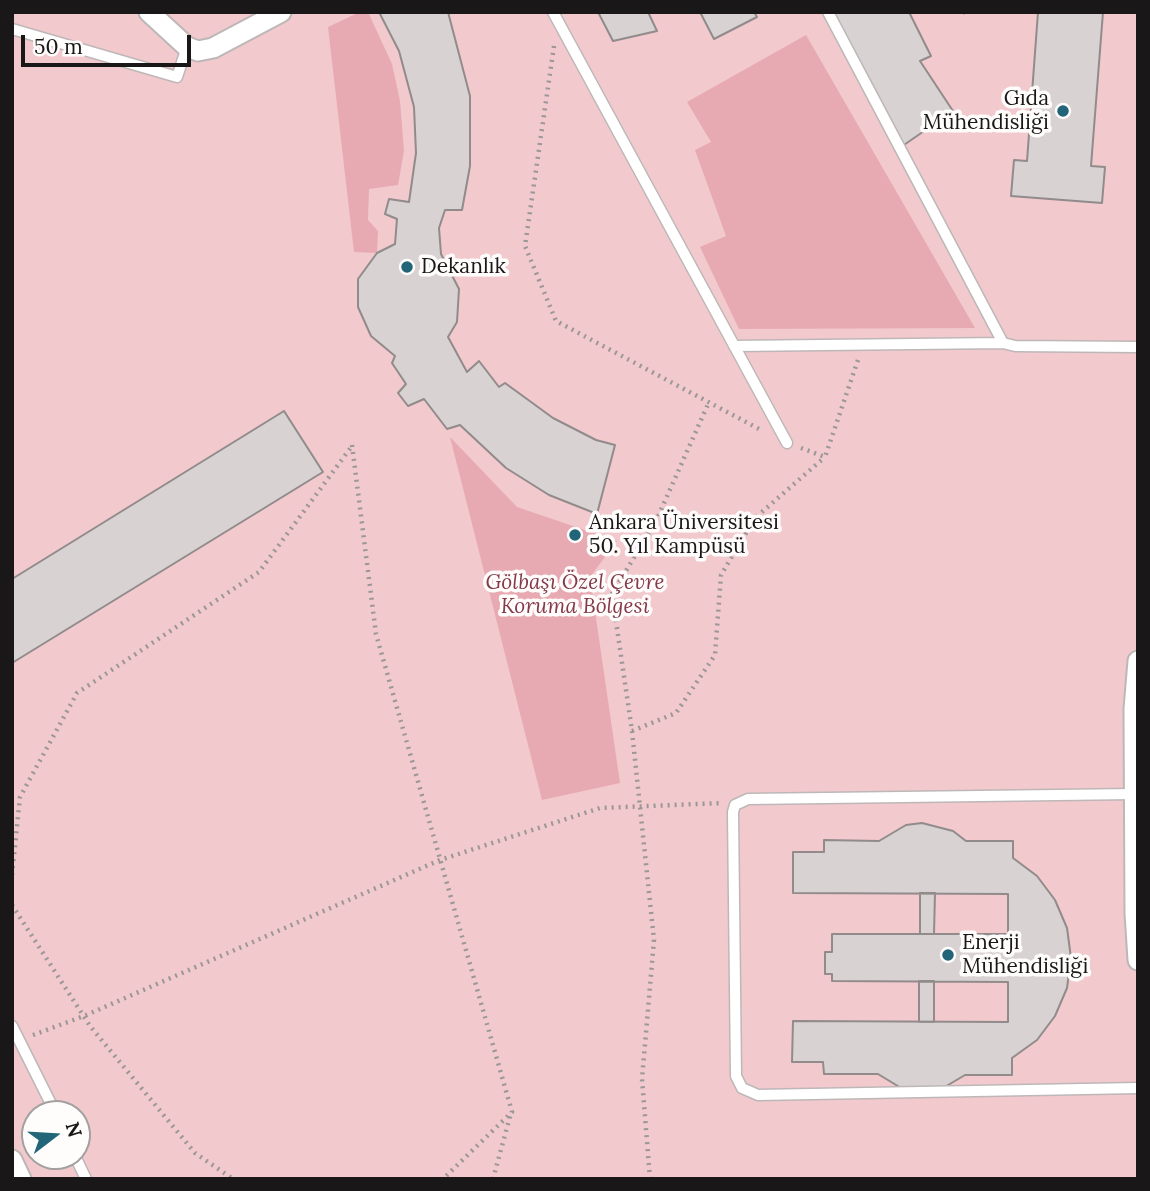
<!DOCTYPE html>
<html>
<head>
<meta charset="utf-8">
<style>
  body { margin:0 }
  #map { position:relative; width:1150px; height:1191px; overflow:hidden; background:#f5eeee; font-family:Lora,serif }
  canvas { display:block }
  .frame { position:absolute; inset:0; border:14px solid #191717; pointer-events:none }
  .north { position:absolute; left:21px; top:1100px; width:70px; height:70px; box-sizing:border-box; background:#fffcfc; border:2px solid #a3a0a0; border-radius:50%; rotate:73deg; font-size:19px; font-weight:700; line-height:28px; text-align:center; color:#191717 }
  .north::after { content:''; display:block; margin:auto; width:24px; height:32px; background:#226578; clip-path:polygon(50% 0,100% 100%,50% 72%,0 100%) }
  .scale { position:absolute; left:21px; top:35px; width:170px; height:32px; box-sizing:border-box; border:4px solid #191717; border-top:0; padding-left:9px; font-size:21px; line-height:24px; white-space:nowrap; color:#191717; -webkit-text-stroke:5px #fffcfc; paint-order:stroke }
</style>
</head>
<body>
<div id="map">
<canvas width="1150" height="1191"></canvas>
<div class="frame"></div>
<div class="north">N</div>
<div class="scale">50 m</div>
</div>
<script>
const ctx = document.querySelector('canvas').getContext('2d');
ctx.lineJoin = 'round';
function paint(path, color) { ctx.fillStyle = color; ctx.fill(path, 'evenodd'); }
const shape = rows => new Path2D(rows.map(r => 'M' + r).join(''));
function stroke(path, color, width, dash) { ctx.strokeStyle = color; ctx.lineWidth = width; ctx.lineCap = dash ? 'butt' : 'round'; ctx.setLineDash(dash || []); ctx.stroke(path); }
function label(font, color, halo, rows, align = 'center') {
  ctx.font = font + ' Lora,serif'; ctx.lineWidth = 7; ctx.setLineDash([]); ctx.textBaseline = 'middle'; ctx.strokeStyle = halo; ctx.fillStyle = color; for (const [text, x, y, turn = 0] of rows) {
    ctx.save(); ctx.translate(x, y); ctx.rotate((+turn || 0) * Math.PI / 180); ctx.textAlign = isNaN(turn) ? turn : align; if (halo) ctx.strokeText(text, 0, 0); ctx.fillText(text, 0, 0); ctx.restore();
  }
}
paint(shape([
  [12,12,1138,12,1138,1179,12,1179],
  [35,1114,77,1114,77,1156,35,1156]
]), '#f2c9cd');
paint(shape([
  [360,12,368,12,392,64,400,101,404,151,398,185,369,189,368,220,378,231,377,253,354,252,328,27],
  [806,35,975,328,739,329,700,247,726,236,695,150,711,142,687,102],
  [450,437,517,507,617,541,590,577,620,783,542,800]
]), '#e7aab2');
const building = shape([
  [379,12,448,12,470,96,470,166,462,210,445,210,439,228,441,254,459,289,457,322,448,337,467,372,479,361,499,387,505,383,553,418,596,440,615,445,597,514,549,495,506,468,460,425,447,429,424,399,408,406,398,393,406,384,392,363,395,356,371,336,358,307,358,279,377,253,395,244,397,219,385,214,389,199,409,202,416,153,414,107,399,51,379,12],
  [598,12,648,12,657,31,613,41,598,12],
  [700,12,754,12,757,17,714,39,700,12],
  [828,12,909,12,931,56,920,61,953,111,901,147,828,12],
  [1038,12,1103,12,1091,166,1105,167,1102,203,1011,196,1014,160,1027,161,1038,12],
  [284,411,323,472,12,663,12,579,284,411],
  [922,823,953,831,966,841,1013,841,1013,858,1037,876,1055,900,1067,928,1071,958,1067,988,1055,1016,1037,1040,1012,1058,1012,1075,965,1075,938,1091,906,1091,878,1074,824,1074,823,1062,792,1062,793,1021,1008,1022,1008,982,832,981,832,974,825,974,825,952,832,952,832,934,1008,934,1008,894,793,893,793,852,824,852,824,840,879,841,906,825,922,823],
  [920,893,935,893,934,934,920,934,920,893],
  [919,981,934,981,934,1022,919,1022,919,981]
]);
paint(building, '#d9d2d3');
stroke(building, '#918b8b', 2);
const lane = shape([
  [553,12,787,443],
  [828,12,1003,343,1015,346,1138,347],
  [12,29,177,77,187,47],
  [734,346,1003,343],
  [1134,794,748,799,735,805,733,812,736,1076,742,1088,758,1095,1138,1088],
  [12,1026,56,1114],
  [75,1156,86,1179]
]);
const street = shape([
  [149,12,187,47,198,51,213,48,281,12],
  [1138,661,1134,709,1135,913,1138,960],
  [12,1160,21,1179]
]);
stroke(lane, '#beb7b8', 13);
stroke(street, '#beb7b8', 23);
stroke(shape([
  [965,12,967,16],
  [554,46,525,246,556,321,761,430],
  [352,445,376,634,512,1112,443,1179],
  [801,448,825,457,858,360],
  [632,731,676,713,715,655,721,575,755,518,825,457],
  [12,875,20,797,77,693,259,572,352,446],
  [12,905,90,1026,195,1153,233,1179],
  [33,1035,84,1016,440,860,600,808,722,803],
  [493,1179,511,1113],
  [650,1179,642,1079,654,940,632,731,612,594,656,521,709,402]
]), '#9c9797', 4.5, [2, 5]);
stroke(lane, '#fff', 10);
stroke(street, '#fff', 19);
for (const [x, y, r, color] of [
  [1063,111,7,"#226578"],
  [407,267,7,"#226578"],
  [575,535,7,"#226578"],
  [948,955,7,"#226578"]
]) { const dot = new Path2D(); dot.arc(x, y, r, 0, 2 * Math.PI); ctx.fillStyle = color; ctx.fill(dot); stroke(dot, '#fffcfc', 2.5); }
label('21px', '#191717', '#fffcfc', [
  ["Gıda",1049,99,"right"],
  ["Mühendisliği",1049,123,"right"],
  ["Dekanlık",421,267],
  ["Ankara Üniversitesi",589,523],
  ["50. Yıl Kampüsü",589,547],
  ["Enerji",962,943],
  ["Mühendisliği",962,967]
], 'left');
label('italic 21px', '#843a48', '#fffcfc', [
  ["Gölbaşı Özel Çevre",575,583],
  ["Koruma Bölgesi",575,607]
]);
</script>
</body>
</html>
